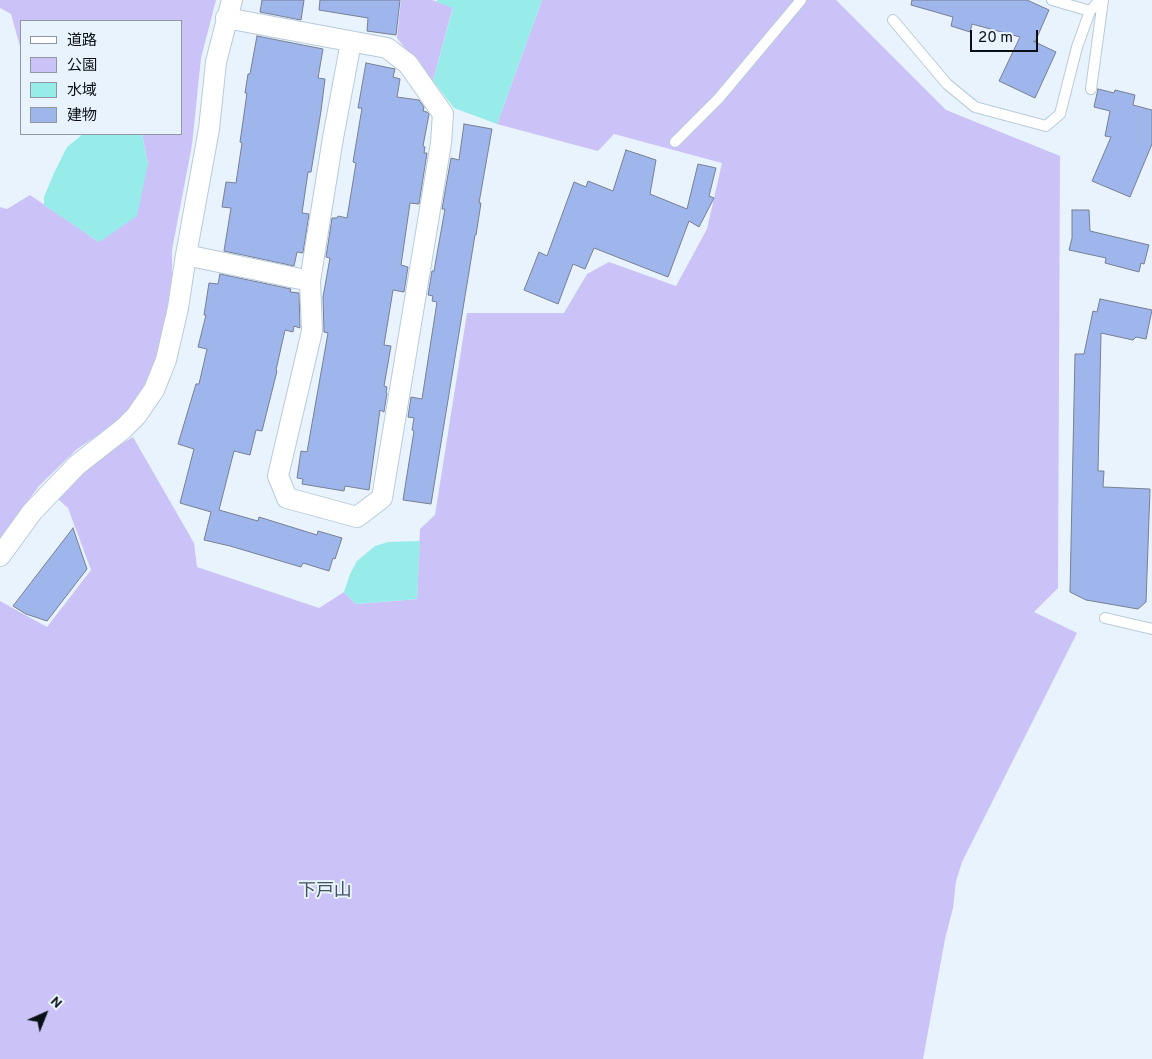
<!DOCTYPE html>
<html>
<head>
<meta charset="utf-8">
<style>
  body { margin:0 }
  #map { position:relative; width:1152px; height:1059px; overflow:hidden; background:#e8f3fd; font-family:Overpass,"Noto Sans JP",sans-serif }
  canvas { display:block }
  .legend { position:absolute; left:20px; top:20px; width:162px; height:115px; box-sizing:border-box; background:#e8f3fd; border:1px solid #8f98a0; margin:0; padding:6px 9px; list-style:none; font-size:15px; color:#0a1015 }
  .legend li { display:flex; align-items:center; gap:10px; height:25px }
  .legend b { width:25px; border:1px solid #8f98a0 }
  .north { position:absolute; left:20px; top:989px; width:50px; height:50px; -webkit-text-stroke:4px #e8f3fd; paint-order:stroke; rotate:44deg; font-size:14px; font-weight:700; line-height:20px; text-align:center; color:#0a1015 }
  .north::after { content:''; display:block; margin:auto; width:18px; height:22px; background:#0a1015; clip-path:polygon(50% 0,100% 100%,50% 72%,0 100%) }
  .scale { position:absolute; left:970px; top:30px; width:68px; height:22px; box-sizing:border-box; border:2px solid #0a1015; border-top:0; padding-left:6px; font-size:15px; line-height:18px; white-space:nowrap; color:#0a1015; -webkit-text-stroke:4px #e8f3fd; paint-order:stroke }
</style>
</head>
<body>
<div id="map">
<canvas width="1152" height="1059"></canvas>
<ul class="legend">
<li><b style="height:6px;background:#fff"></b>道路</li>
<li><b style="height:14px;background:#cbc3f8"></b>公園</li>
<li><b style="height:14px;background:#97ecea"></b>水域</li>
<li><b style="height:14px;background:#9fb6ed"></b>建物</li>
</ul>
<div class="north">N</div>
<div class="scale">20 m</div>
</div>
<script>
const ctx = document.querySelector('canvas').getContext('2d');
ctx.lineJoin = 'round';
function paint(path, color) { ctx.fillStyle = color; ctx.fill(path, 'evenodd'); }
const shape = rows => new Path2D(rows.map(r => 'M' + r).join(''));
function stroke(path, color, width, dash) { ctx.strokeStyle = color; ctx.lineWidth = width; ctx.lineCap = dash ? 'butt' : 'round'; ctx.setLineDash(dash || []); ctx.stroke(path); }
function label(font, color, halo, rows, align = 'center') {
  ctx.font = font + ' Overpass,"Noto Sans JP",sans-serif'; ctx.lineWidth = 4; ctx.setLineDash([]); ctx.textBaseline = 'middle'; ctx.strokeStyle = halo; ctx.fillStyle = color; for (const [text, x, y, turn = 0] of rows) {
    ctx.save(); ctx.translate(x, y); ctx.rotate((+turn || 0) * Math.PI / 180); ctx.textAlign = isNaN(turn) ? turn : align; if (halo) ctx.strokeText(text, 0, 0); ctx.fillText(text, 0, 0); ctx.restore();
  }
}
paint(shape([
  [0,0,216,0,201,58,192,145,172,250,172,276,163,336,154,366,144,391,119,421,77,449,39,486,0,538,0,207,7,209,30,195,99,242,148,164,142,134,181,134,181,21,21,21,21,50,11,14,0,8],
  [401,0,432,0,453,7,433,81,429,76,427,77,397,38],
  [542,0,836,0,946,110,1060,156,1058,588,1034,612,1077,633,962,862,956,881,953,908,945,939,923,1059,0,1059,0,601,47,627,91,570,68,508,58,499,83,474,112,450,133,437,194,543,197,567,319,608,344,592,356,604,417,599,420,529,435,515,467,313,564,313,587,274,609,262,676,286,707,229,722,163,614,134,598,151,497,124]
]), '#cbc3f8');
paint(shape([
  [437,0,542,0,497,124,454,108,433,81,453,8,437,2],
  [83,134,142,134,148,164,137,216,99,242,44,205,44,197,54,173,67,147],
  [420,541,417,599,356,604,344,592,350,574,357,561,375,546,388,542]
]), '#97ecea');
const building = shape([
  [262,0,304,0,301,20,260,12,262,0],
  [320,0,400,0,396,35,367,31,368,18,319,10,320,0],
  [912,0,1027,0,1049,10,1035,42,1033,41,1056,52,1035,98,999,81,1020,37,972,24,970,32,951,26,953,17,911,5,912,0],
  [257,36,323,49,318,78,325,79,321,111,311,172,308,172,302,213,309,214,303,253,297,252,294,266,224,251,231,208,222,207,226,182,236,183,242,143,240,142,247,93,245,93,248,74,250,74,257,36],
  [366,63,395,69,393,77,400,79,397,97,419,100,424,107,423,111,427,112,429,114,423,146,425,147,424,153,427,153,419,204,410,203,401,265,408,267,404,292,393,290,384,345,391,346,384,386,387,387,386,393,387,393,384,412,380,410,369,490,345,486,344,491,302,484,303,479,297,478,301,451,307,452,328,333,324,332,323,297,330,258,326,257,332,218,337,218,338,216,347,218,356,163,353,162,362,108,358,108,366,63],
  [1098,89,1114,93,1115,90,1135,95,1133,105,1152,110,1152,144,1130,197,1092,181,1111,137,1105,136,1110,111,1094,107,1098,89],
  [464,124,492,129,479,203,481,203,476,235,475,235,467,284,431,504,403,500,414,431,412,430,414,418,408,417,411,397,422,399,437,302,432,301,433,296,428,295,432,271,434,271,445,209,442,209,451,158,459,160,464,124],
  [626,150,656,160,650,194,687,209,698,164,716,168,709,196,714,198,699,227,689,221,668,277,594,248,585,269,573,264,558,304,524,290,539,252,547,256,574,182,586,187,588,181,613,191,626,150],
  [1072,210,1089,210,1090,231,1149,245,1144,264,1141,263,1139,272,1105,263,1106,258,1069,250,1072,238,1072,210],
  [220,274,291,289,290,292,299,293,300,328,294,326,293,332,285,330,276,370,277,371,262,431,256,430,250,455,234,451,219,510,258,521,259,517,317,535,318,531,342,538,335,559,333,558,329,571,303,563,301,567,230,546,204,540,211,512,180,503,194,449,178,444,196,384,199,384,207,349,198,347,206,315,204,315,209,283,218,284,220,274],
  [1100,299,1152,310,1146,339,1136,337,1133,340,1101,333,1098,471,1104,471,1103,487,1150,489,1146,602,1138,609,1086,600,1070,592,1075,354,1084,354,1093,311,1097,312,1100,299],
  [73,528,87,569,47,621,26,614,13,606,73,528]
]);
paint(building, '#9fb6ed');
stroke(building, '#777f92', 1);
const lane = shape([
  [1052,0,1090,11],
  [893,20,947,84,975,107,1046,126,1060,114,1077,47,1090,11,1100,0],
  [1091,89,1103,0],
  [675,142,719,98,801,0],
  [1105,618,1152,629]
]);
const street = shape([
  [226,18,387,48,408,64,443,114,441,143,382,498,357,517,287,498,278,476,312,331,310,281,333,138,351,42],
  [186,255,310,281],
  [0,556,32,512,77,465,123,429,136,416,154,390,166,360,178,308,186,255,209,129,216,62,232,0]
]);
stroke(lane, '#b8cbdb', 12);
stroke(street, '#b8cbdb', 22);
stroke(lane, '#fff', 10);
stroke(street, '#fff', 20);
label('18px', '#425360', '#e8f3fd', [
  ["下戸山",325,892]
]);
</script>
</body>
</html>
